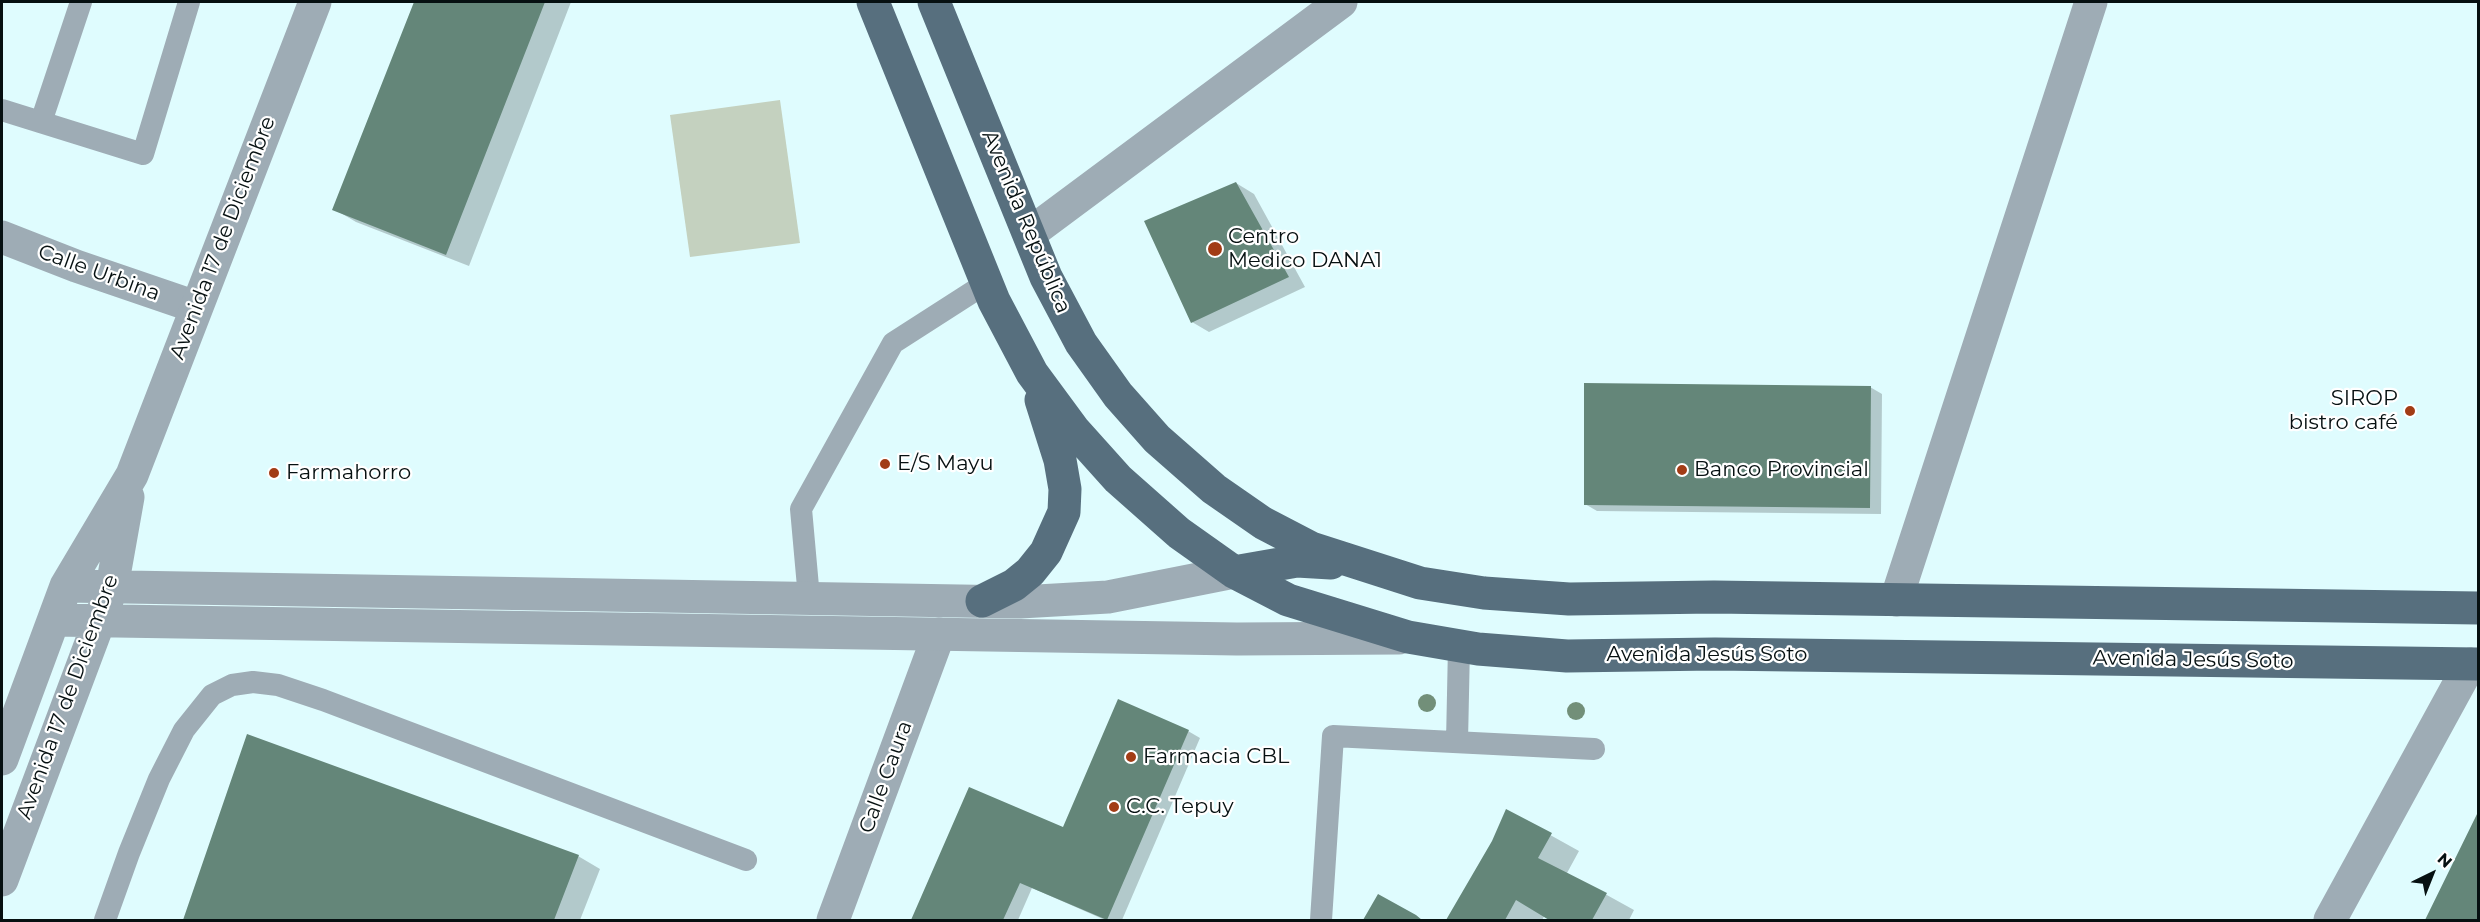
<!DOCTYPE html>
<html>
<head>
<meta charset="utf-8">
<style>
  body { margin:0 }
  #map { position:relative; width:2480px; height:922px; overflow:hidden; background:#dffcfe; font-family:Montserrat,sans-serif }
  canvas { display:block }
  .frame { position:absolute; inset:0; border:3px solid #061011; pointer-events:none }
  .north { position:absolute; left:2402px; top:844px; width:60px; height:60px; -webkit-text-stroke:4px #fff; paint-order:stroke; rotate:43deg; font-size:16px; font-weight:700; line-height:24px; text-align:center; color:#061011 }
  .north::after { content:''; display:block; margin:auto; width:21px; height:27px; background:#061011; clip-path:polygon(50% 0,100% 100%,50% 72%,0 100%) }
</style>
</head>
<body>
<div id="map">
<canvas width="2480" height="922"></canvas>
<div class="frame"></div>
<div class="north">N</div>
</div>
<script>
const ctx = document.querySelector('canvas').getContext('2d');
ctx.lineJoin = 'round';
function paint(path, color) { ctx.fillStyle = color; ctx.fill(path, 'evenodd'); }
const shape = rows => new Path2D(rows.map(r => 'M' + r).join(''));
function stroke(path, color, width, dash) { ctx.strokeStyle = color; ctx.lineWidth = width; ctx.lineCap = dash ? 'butt' : 'round'; ctx.setLineDash(dash || []); ctx.stroke(path); }
function label(font, color, halo, rows, align = 'center') {
  ctx.font = font + ' Montserrat,sans-serif'; ctx.lineWidth = 4.5; ctx.setLineDash([]); ctx.textBaseline = 'middle'; ctx.strokeStyle = halo; ctx.fillStyle = color; for (const [text, x, y, turn = 0] of rows) {
    ctx.save(); ctx.translate(x, y); ctx.rotate((+turn || 0) * Math.PI / 180); ctx.textAlign = isNaN(turn) ? turn : align; if (halo) ctx.strokeText(text, 0, 0); ctx.fillText(text, 0, 0); ctx.restore();
  }
}
paint(shape([
  [780,100,800,243,690,257,670,115]
]), '#c4d1bf');
paint(shape([
  [415,2,571,2,469,266,356,222,334,209],
  [1236,183,1254,194,1305,287,1209,332,1192,322],
  [1870,387,1882,394,1881,514,1597,511,1585,504],
  [1188,731,1200,738,1122,920,1105,920,1032,888,1018,920,913,920,970,789,1064,829],
  [248,736,578,856,600,869,580,920,185,920],
  [1507,811,1579,851,1567,873,1634,910,1629,920,1554,920,1545,915,1542,920,1448,920,1493,841],
  [2478,816,2478,920,2426,920],
  [1378,896,1421,920,1365,920]
]), '#0003');
paint(shape([
  [414,2,545,2,446,255,332,210],
  [1236,182,1289,277,1191,323,1144,221],
  [1584,383,1871,386,1870,508,1584,505],
  [1118,699,1189,730,1107,920,1020,883,1003,920,911,920,969,787,1063,827],
  [247,734,579,855,554,920,183,920],
  [1506,809,1552,833,1538,858,1607,893,1592,920,1549,920,1516,900,1505,920,1446,920,1492,841],
  [2478,812,2478,920,2425,920],
  [1378,894,1416,915,1422,920,1363,920]
]), '#648679');
stroke(shape([
  [2,110,143,154,189,2],
  [41,122,81,2],
  [809,598,801,509,893,343,988,282],
  [1457,742,1459,646],
  [105,920,129,853,159,779,184,730,212,695,232,685,253,682,278,685,323,700,746,860],
  [1321,920,1333,736,1594,749]
]), '#9eacb5', 22);
stroke(shape([
  [1029,234,1341,2],
  [2,237,76,266,196,307],
  [1896,600,2091,2],
  [833,920,939,634],
  [2330,920,2470,664]
]), '#9eacb5', 33);
stroke(shape([
  [66,586,1020,602,1108,597,1234,572],
  [54,620,1237,639,1399,638],
  [2,759,66,586,132,475,315,2],
  [2,880,112,587,128,497]
]), '#9eacb5', 33);
stroke(shape([
  [873,2,994,301,1032,373,1074,430,1118,479,1179,533,1234,572,1288,600,1408,637,1478,649,1567,656,1715,654,2478,664],
  [934,2,1046,277,1081,343,1118,395,1157,439,1214,489,1263,523,1311,548,1420,583,1484,593,1569,599,1714,597,2478,608],
  [1234,572,1297,561,1331,563],
  [982,601,1014,585,1030,572,1046,552,1064,512,1065,489,1060,460,1041,400]
]), '#576f7e', 33);
ctx.fillStyle = '#728f79';
for (const [x, y] of [
  [1427,703],
  [1576,711]
]) { ctx.beginPath(); ctx.arc(x, y, 9, 0, 2 * Math.PI); ctx.fill(); }
for (const [x, y, r, color] of [
  [1215,249,8,"#a23c15"],
  [2410,411,6,"#a23c15"],
  [885,464,6,"#a23c15"],
  [1682,470,6,"#a23c15"],
  [274,473,6,"#a23c15"],
  [1131,757,6,"#a23c15"],
  [1114,807,6,"#a23c15"]
]) { const dot = new Path2D(); dot.arc(x, y, r, 0, 2 * Math.PI); ctx.fillStyle = color; ctx.fill(dot); stroke(dot, '#fff', 2); }
label('21px', '#061011', '#fff', [
  ["Avenida República",1026,222,67],
  ["Avenida 17 de Diciembre",223,238,-69],
  ["Calle Urbina",99,273,20],
  ["Avenida Jesús Soto",1707,655],
  ["Avenida Jesús Soto",2193,660,1],
  ["Avenida 17 de Diciembre",68,697,-70],
  ["Calle Caura",886,777,-70]
]);
label('21px', '#061011', '#fff', [
  ["Centro",1228,237],
  ["Medico DANA1",1228,261],
  ["SIROP",2398,399,"right"],
  ["bistro café",2398,423,"right"],
  ["E/S Mayu",897,464],
  ["Banco Provincial",1694,470],
  ["Farmahorro",286,473],
  ["Farmacia CBL",1143,757],
  ["C.C. Tepuy",1126,807]
], 'left');
</script>
</body>
</html>
